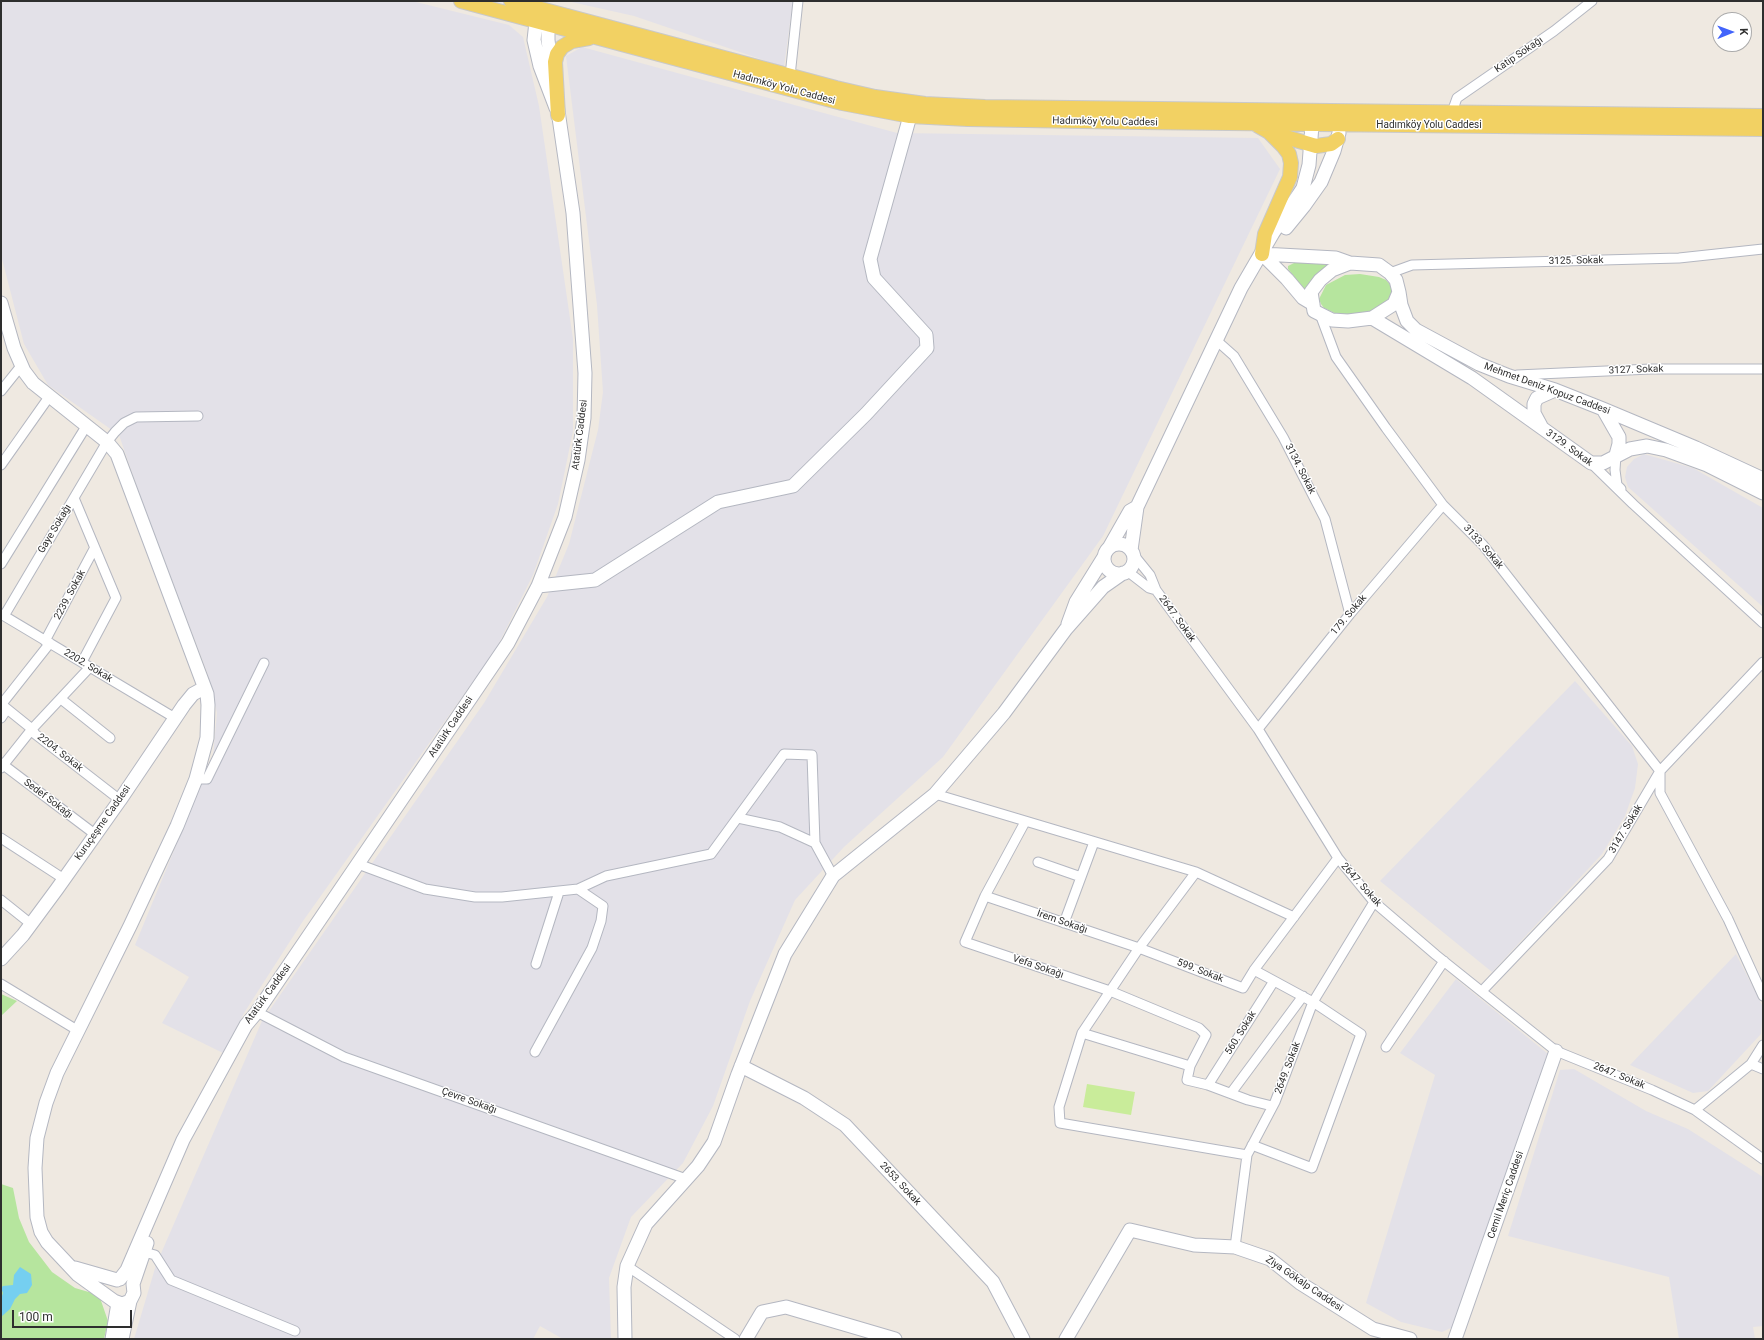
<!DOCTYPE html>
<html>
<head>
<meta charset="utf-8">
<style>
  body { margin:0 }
  #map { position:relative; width:1764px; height:1340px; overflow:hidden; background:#efe9e1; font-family:Roboto,sans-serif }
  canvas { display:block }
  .frame { position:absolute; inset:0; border:2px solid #2e2e2e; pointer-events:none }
  .north { position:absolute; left:1712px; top:12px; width:40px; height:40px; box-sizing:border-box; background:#fff; border:1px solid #ababab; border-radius:50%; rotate:89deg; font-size:11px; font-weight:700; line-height:16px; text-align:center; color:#2e2e2e }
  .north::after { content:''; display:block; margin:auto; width:14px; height:18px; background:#4264fb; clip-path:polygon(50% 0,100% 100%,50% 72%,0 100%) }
  .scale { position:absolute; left:12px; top:1310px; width:120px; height:18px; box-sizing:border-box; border:2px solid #2e2e2e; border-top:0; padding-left:5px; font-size:12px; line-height:14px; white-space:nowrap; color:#2e2e2e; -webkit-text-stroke:3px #fff; paint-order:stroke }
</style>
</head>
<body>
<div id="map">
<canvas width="1764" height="1340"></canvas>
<div class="frame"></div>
<div class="north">K</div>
<div class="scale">100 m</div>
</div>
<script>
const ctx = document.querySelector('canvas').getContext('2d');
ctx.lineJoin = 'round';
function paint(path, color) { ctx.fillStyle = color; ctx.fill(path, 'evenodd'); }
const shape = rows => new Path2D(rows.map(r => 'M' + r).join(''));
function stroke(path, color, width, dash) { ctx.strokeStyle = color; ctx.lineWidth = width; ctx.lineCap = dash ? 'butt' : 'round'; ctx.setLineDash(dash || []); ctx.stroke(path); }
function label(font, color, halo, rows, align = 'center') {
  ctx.font = font + ' Roboto,sans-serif'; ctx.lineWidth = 3; ctx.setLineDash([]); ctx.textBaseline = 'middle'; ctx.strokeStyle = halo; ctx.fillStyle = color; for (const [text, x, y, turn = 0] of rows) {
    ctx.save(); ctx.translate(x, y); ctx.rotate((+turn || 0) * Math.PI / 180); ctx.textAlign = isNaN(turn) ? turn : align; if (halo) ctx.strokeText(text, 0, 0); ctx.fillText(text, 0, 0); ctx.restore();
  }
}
paint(shape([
  [1,1,412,1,509,25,523,37,539,106,573,339,573,431,558,504,533,575,496,649,303,921,244,1013,223,1053,162,1023,189,977,135,945,213,756,217,713,207,672,144,507,119,435,48,385,24,344,1,255],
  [567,1,793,1,784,67,634,16],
  [582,47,897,133,1258,138,1280,169,1103,536,943,757,844,847,795,900,750,1001,713,1106,683,1163,631,1217,609,1278,611,1339,563,1339,540,1326,533,1339,134,1339,156,1265,262,1021,484,703,547,597,569,544,598,430,603,392,597,305,566,56],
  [1644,454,1693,468,1763,508,1763,607,1628,487,1625,477,1627,467,1634,459],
  [1575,681,1632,746,1638,764,1635,788,1625,816,1602,854,1492,972,1380,881],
  [1736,954,1763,1007,1761,1034,1708,1091,1693,1093,1630,1065],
  [1456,979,1548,1054,1453,1327,1442,1332,1401,1322,1366,1303,1435,1075,1400,1053],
  [1574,1069,1646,1111,1688,1129,1763,1177,1763,1326,1753,1327,1755,1339,1679,1339,1669,1277,1508,1236,1560,1070]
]), '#e3e1e8');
paint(shape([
  [1296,262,1335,265,1305,296,1293,275,1288,269,1288,266],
  [1360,274,1379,277,1386,280,1392,287,1392,296,1381,310,1341,316,1324,308,1321,304,1319,299,1326,285,1345,275],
  [1,994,17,1001,1,1016],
  [1,1184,13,1188,19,1218,29,1242,52,1272,75,1288,99,1295,108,1321,104,1339,1,1339]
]), '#b6e59e');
paint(shape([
  [1087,1084,1135,1092,1131,1115,1083,1107]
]), '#c9ec9a');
paint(shape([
  [20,1267,31,1274,32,1285,27,1293,20,1294,15,1299,10,1309,1,1317,1,1299,3,1293,1,1288,3,1286,13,1285,14,1275]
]), '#75cff0');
const street = shape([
  [790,76,798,1],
  [1452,112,1457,98,1554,31,1592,1],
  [1390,273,1412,265,1679,258,1763,249],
  [1320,314,1336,357,1386,428,1443,505,1483,545,1660,771,1660,793,1728,919,1763,996],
  [1216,340,1234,356,1283,437,1325,519,1350,614],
  [1517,375,1651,369,1763,369],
  [1,391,21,366],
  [1616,455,1615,470,1617,485,1621,489],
  [1591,463,1633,504,1763,623],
  [1,465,49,397],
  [74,498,116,598,82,662],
  [1133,554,1150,575,1156,590,1258,729,1338,858,1374,902,1436,955,1556,1051,1652,1090,1695,1110,1763,1159],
  [1,564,87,425],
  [1127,571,1149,588,1156,590],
  [1,614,175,718],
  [4,616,107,442,115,432,124,423,136,417,198,416],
  [45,641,94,549],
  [61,699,110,738],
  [1,704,32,729,35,734,120,800],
  [1,705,50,643],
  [1,718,7,709],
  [1258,729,1350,614,1443,505],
  [1,763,96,835],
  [1,768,32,729,90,667],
  [196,779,207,779,264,663],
  [935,794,1196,872,1294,917],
  [738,818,780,827,815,843],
  [1025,822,985,896,965,942,1110,991,1199,1028,1206,1035,1190,1066,1082,1033],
  [1,838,64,879],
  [1038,862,1081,877],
  [358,864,425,889,475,897,502,897,578,889,606,876,711,854,784,754,812,755,815,843,833,876],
  [1196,872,1139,948,1082,1033,1059,1107,1060,1123,1247,1155],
  [985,896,1139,948,1243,988,1254,970],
  [1,900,31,924],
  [1064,923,1094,842],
  [536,964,559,892],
  [1,984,77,1030],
  [1482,991,1608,859,1660,771,1763,662],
  [257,1012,344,1057,686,1179],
  [1386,1047,1444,961],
  [535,1052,592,948,601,921,603,906,578,889],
  [1751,1064,1763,1069],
  [1190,1066,1187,1080,1208,1085,1248,1100,1272,1106],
  [1208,1085,1274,981],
  [1231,1093,1303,996],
  [1695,1110,1751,1064,1763,1045],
  [1252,1145,1312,1168,1361,1034,1313,1002,1254,970,1338,858],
  [1235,1247,1247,1155,1275,1102,1313,1002,1374,902],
  [144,1252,155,1255,171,1280,295,1331],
  [627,1266,735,1339]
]);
const secondary = shape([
  [536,22,534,40,540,66,556,108],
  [548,25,548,40,552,71],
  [1286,228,1304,206,1321,182,1334,151,1339,133],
  [1262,254,1336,258,1350,263],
  [1262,254,1287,279,1303,298,1313,304],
  [1350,263,1379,265,1390,273,1396,280,1399,292,1394,304,1372,318,1348,321,1332,320,1314,311,1311,292,1320,280,1332,270,1350,263],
  [1399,292,1401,305,1407,321,1416,330,1479,364,1509,376,1555,390,1603,409,1696,448,1763,479],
  [1,303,14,348,24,371,33,383,107,442,117,454,207,694,208,705,207,738,196,779,177,826,130,926,57,1073,46,1103,37,1138,35,1168,37,1217,41,1232,47,1242,78,1275,114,1301,122,1304,130,1301],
  [1372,318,1472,378,1591,463,1603,463,1630,449,1647,446,1666,450,1707,465,1763,493],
  [1603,409,1619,437,1619,444,1616,455],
  [1541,426,1534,413,1534,404,1537,398,1555,390],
  '1104 559a15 15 0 1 1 30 0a15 15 0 1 1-30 0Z',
  [1109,548,1130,511,1137,507],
  [1131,550,1137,507,1241,288,1273,233,1303,188,1309,165,1312,125],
  [538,586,595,580,718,502,793,486,866,414,927,348,926,335,874,278,870,259,910,116],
  [1068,624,1076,602,1104,557],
  [1,959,23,935,57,889,120,800,184,705,193,694,204,688],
  [741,1066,804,1098,845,1125,993,1282,1023,1339],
  [75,1268,117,1280],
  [120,1279,127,1270,183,1140,246,1025,257,1012,508,643,538,586,565,517,578,460,584,418,585,373,573,213,557,104],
  [112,1339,118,1303],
  [122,1339,130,1301,134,1293,133,1284,147,1243],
  [625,1339,624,1287,627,1266,646,1224,698,1166,714,1142,738,1074,785,954,833,876,935,794,1004,713,1066,629,1103,587,1123,573],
  [746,1339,762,1312,786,1307,895,1339],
  [1066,1339,1130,1230,1194,1245,1235,1247,1270,1259,1300,1283,1373,1329,1410,1339],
  [1455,1339,1556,1051]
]);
const primary = shape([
  [461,1,842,103,910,116,968,119,1139,122,1763,129],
  [511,1,836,88,875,97,925,104,985,107,1763,116],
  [558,115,555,62,557,54,562,47,572,41,589,38],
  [1255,124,1269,132,1283,146,1289,154,1291,163,1290,177,1265,234,1262,254],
  [1272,133,1316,146,1331,144,1338,139]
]);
stroke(street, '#b4b7c1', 11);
stroke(secondary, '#b4b7c1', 15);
stroke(primary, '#c9c9c9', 16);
stroke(street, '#fff', 9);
stroke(secondary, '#fff', 13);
stroke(primary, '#f2d163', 14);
label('10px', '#2e2e2e', '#fff', [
  ["Katip Sokağı",1519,55,-34],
  ["Hadımköy Yolu Caddesi",784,88,15],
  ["Hadımköy Yolu Caddesi",1105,122,1],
  ["Hadımköy Yolu Caddesi",1429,125],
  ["3125. Sokak",1576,261,-1],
  ["3127. Sokak",1636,370,-2],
  ["Mehmet Deniz Kopuz Caddesi",1547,389,20],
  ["Atatürk Caddesi",580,435,-83],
  ["3129. Sokak",1569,448,36],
  ["3134. Sokak",1300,469,63],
  ["Gaye Sokağı",55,529,-59],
  ["3133. Sokak",1483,547,49],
  ["2239. Sokak",70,595,-62],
  ["179. Sokak",1349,615,-50],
  ["2647. Sokak",1177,619,54],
  ["2202. Sokak",88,666,31],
  ["Atatürk Caddesi",451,727,-56],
  ["2204. Sokak",60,753,38],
  ["Sedef Sokağı",48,799,37],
  ["Kuruçeşme Caddesi",103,823,-55],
  ["3147. Sokak",1626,829,-59],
  ["2647. Sokak",1361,885,48],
  ["İrem Sokağı",1062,922,19],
  ["Vefa Sokağı",1038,967,19],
  ["599. Sokak",1200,971,21],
  ["Atatürk Caddesi",268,994,-54],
  ["560. Sokak",1241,1033,-58],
  ["2649. Sokak",1288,1068,-69],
  ["2647. Sokak",1619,1076,22],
  ["Çevre Sokağı",469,1101,20],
  ["2653. Sokak",900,1184,47],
  ["Cemil Meriç Caddesi",1506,1195,-71],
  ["Ziya Gökalp Caddesi",1304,1284,34]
]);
</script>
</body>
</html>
